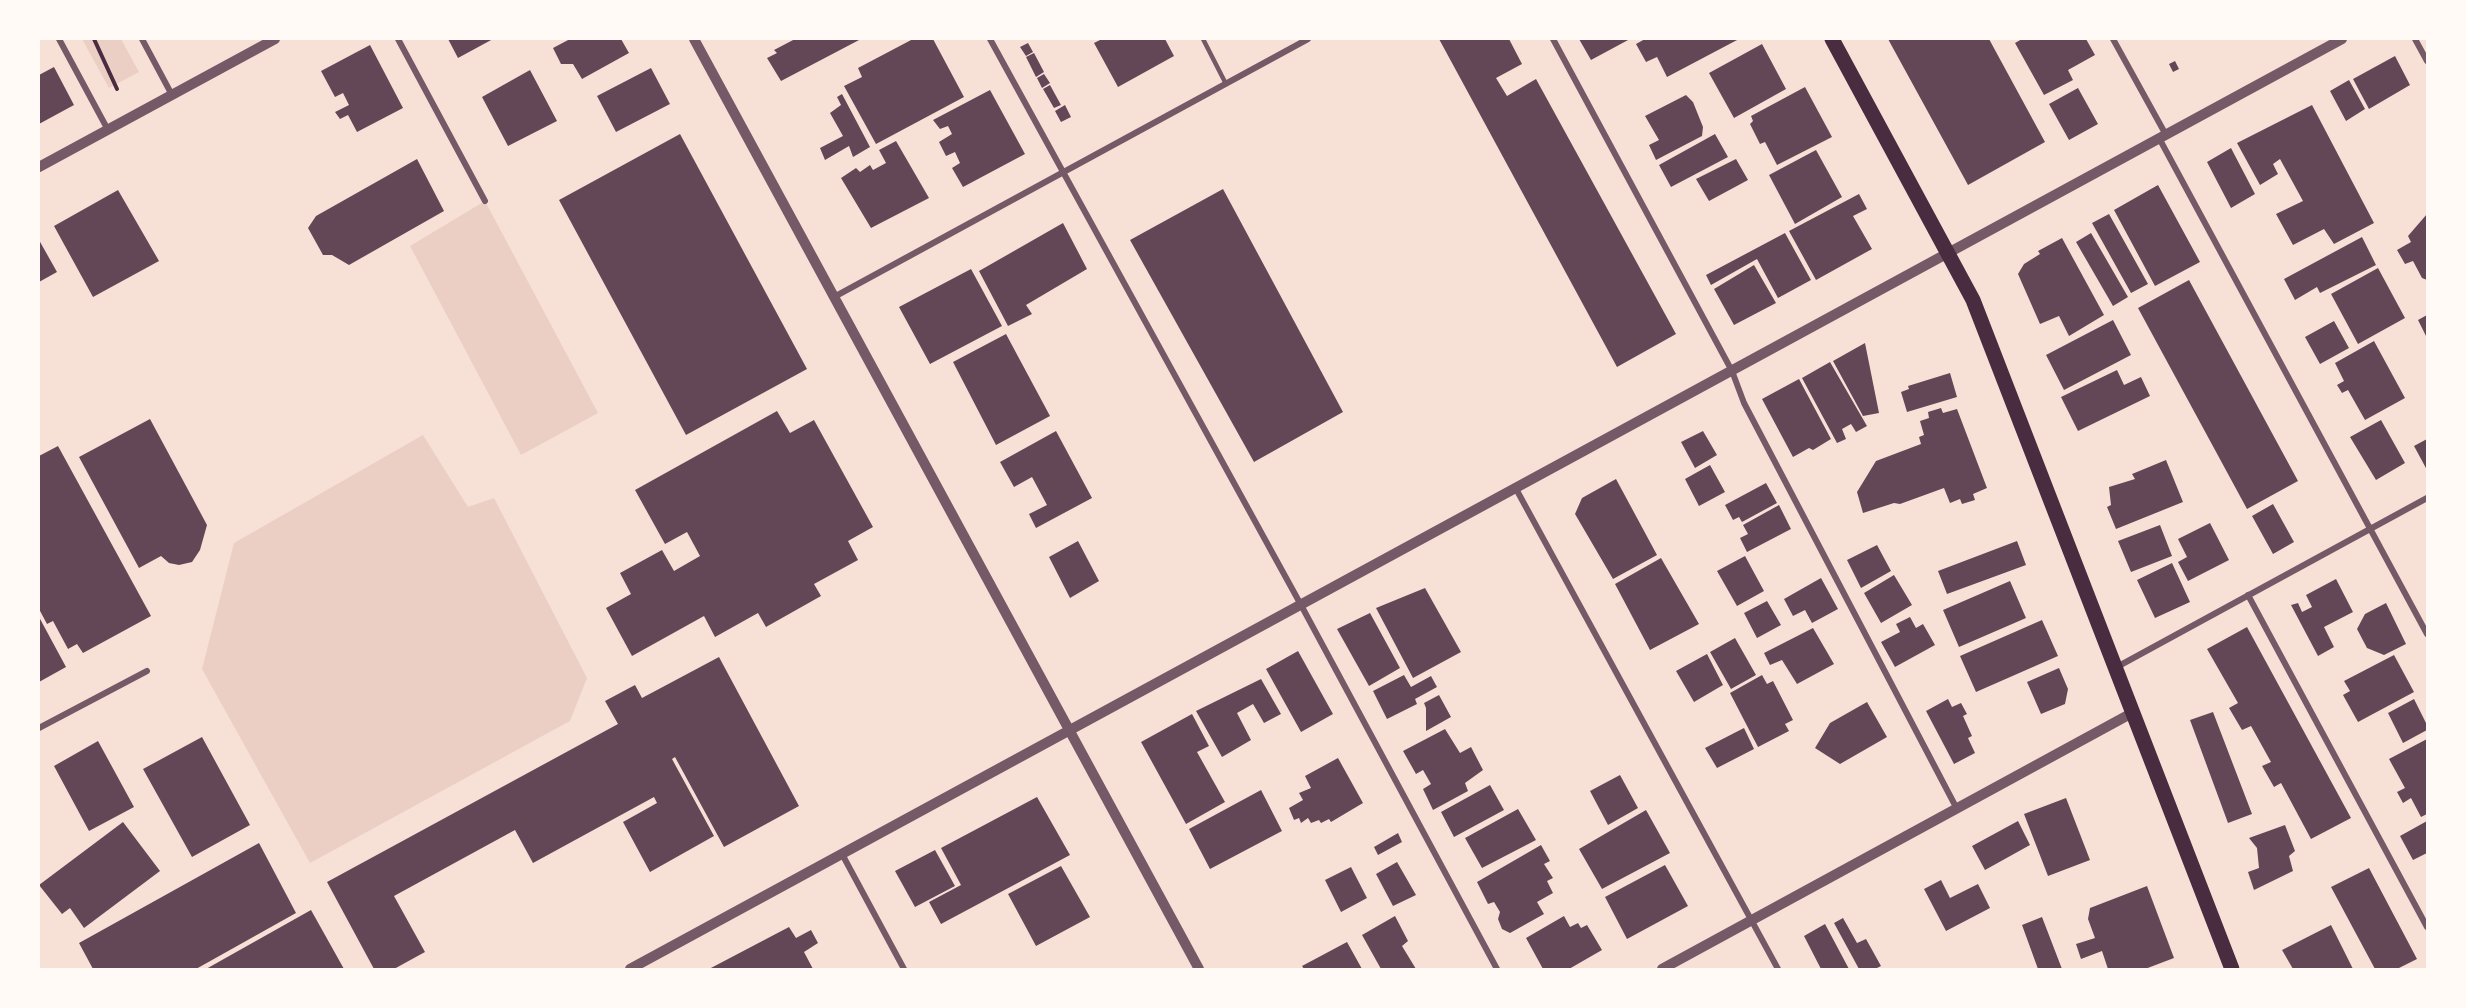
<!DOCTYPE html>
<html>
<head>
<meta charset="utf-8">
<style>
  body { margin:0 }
  #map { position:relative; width:2466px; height:1008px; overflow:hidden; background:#f7e1d7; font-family:"Work Sans",sans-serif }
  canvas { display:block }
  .frame { position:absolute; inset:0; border:40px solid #fffaf5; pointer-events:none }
</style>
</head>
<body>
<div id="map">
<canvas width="2466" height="1008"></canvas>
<div class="frame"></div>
</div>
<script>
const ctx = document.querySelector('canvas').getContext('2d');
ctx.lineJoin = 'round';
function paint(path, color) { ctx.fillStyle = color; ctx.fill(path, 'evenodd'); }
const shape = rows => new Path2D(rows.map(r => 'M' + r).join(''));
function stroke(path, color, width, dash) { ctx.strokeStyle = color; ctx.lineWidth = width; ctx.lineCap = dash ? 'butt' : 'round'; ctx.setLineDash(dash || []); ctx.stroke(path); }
paint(shape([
  [82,39,121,39,139,72,109,88],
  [485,201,598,413,521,455,410,246],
  [423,435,468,507,494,498,587,678,570,721,310,863,202,669,234,543]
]), '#ebcfc5');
paint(shape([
  [448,39,493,39,458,58],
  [570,39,621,39,629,53,582,79,573,64,561,64,553,48],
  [795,39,861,39,781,81,767,58,777,53,774,50],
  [913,39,933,39,964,97,876,144,844,86,862,77,858,68],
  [1102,39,1165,39,1174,56,1118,87,1094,43],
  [1439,39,1509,39,1522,64,1496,78,1507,96,1536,79,1676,334,1617,367],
  [1579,39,1630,39,1591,60],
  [1645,39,1739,39,1667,77,1657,57,1646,62,1636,44],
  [1888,39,1989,39,2045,142,1968,185],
  [2022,39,2086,39,2095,55,2068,70,2073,80,2044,95,2015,43],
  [1028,43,1033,52,1026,56,1020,47],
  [1762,44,1786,89,1734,118,1709,73],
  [370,45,403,108,357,132,348,115,340,119,335,112,349,105,343,93,335,97,321,71],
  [1034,53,1044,72,1036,77,1026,57],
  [2395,56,2410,85,2369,109,2353,79],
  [2175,61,2179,69,2173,72,2169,64],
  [54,67,74,105,39,124,39,75],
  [651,68,670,104,616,132,597,96],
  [530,70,557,121,508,146,482,97],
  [1044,74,1050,83,1042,88,1037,78],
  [2349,80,2365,109,2346,121,2330,91],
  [1050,85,1061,105,1054,108,1043,89],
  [1805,87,1832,137,1777,165,1765,142,1760,144,1750,124,1753,121,1751,116],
  [2078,88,2098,124,2069,140,2049,104],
  [990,90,1025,154,963,187,952,168,960,163,955,152,946,156,939,142,952,134,948,126,940,129,933,120],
  [842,94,870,147,853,157,849,146,825,160,820,148,843,136,830,113,841,105,837,97],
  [1686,95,1693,102,1703,127,1702,136,1656,160,1649,145,1659,140,1645,116],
  [1065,105,1071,117,1061,122,1055,111],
  [2312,105,2374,223,2334,244,2324,229,2293,245,2276,214,2303,201,2280,159,2273,164,2278,174,2260,185,2237,143],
  [680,134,807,369,686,435,559,200],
  [1715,134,1728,157,1671,187,1659,165],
  [896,141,929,198,871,228,841,178,856,168,860,172,870,165,873,170,886,163,879,150],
  [2231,148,2255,194,2231,208,2207,162],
  [1816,150,1842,197,1795,224,1769,175],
  [417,159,444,211,349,265,332,255,323,255,308,228,316,216],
  [1736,159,1748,180,1709,201,1696,179],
  [2158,185,2200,262,2155,286,2114,210],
  [1223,189,1343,412,1254,462,1130,240],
  [118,190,159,261,93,297,54,226],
  [1859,194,1867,209,1853,216,1872,249,1816,280,1789,231],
  [2109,214,2148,284,2131,293,2092,223],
  [2427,214,2427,280,2422,278,2413,261,2405,264,2397,250,2411,242,2408,236],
  [1063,223,1087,269,1026,305,1032,314,1008,326,979,271],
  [1785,233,1811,280,1778,298,1757,259,1711,285,1706,275],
  [2091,233,2128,297,2113,306,2076,242],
  [2362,237,2376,265,2320,293,2317,287,2295,300,2284,279],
  [2062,238,2104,315,2069,336,2059,316,2040,324,2018,274,2024,264,2040,254,2038,251],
  [39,240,57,272,39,282],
  [1754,265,1776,303,1734,325,1714,289],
  [2378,268,2405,318,2358,344,2331,294],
  [971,269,1002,326,930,364,899,307],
  [2189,280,2298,481,2247,509,2138,308],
  [2427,315,2427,338,2418,320],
  [2113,320,2131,355,2064,390,2046,355],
  [2334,321,2349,348,2320,364,2305,337],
  [1006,334,1050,416,996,445,953,362],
  [2374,341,2405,398,2365,420,2348,390,2342,393,2337,385,2344,381,2335,363],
  [1865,343,1879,413,1863,416,1833,361],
  [1830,362,1867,426,1856,432,1851,424,1842,429,1846,439,1837,443,1802,378],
  [2117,370,2124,385,2141,377,2150,396,2078,431,2061,397],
  [1950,373,1957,397,1907,412,1901,392,1909,389,1908,386],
  [1799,379,1831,439,1813,450,1809,448,1793,457,1762,399],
  [1941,408,1943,413,1957,409,1987,488,1973,494,1975,500,1962,504,1960,499,1950,503,1944,488,1900,504,1894,503,1863,513,1857,492,1876,461,1921,444,1919,437,1924,435,1920,421,1929,418,1928,412],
  [777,411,790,433,814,420,873,527,848,541,858,560,814,584,821,596,766,627,758,613,715,637,704,616,632,656,606,608,631,594,620,573,662,550,674,571,700,556,687,532,665,544,635,490],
  [150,419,207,525,200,550,192,562,179,565,169,563,161,556,139,568,79,457],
  [2381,420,2405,463,2376,480,2350,437],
  [1056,431,1092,498,1036,528,1029,514,1047,505,1032,477,1014,487,1000,462],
  [1703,431,1717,455,1695,468,1681,442],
  [2427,439,2427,470,2414,446],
  [58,446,151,616,83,653,77,644,68,649,53,621,47,624,39,609,39,456],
  [2166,460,2183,502,2116,529,2107,507,2111,505,2109,487,2135,479,2132,474],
  [1710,465,1725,492,1699,506,1685,479],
  [1616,479,1657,555,1613,579,1575,514,1582,498],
  [1766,483,1777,503,1742,522,1739,517,1733,520,1725,505],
  [2273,504,2294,542,2273,554,2252,516],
  [1779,505,1791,529,1747,552,1740,538,1748,534,1743,525],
  [2210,523,2229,560,2188,581,2178,562,2187,557,2178,539],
  [2160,525,2172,556,2131,572,2118,541],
  [1078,541,1099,581,1070,598,1049,557],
  [2017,541,2026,565,1947,594,1938,571],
  [1877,545,1891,571,1861,588,1847,560],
  [1745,556,1764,591,1737,606,1717,571],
  [1661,558,1699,624,1650,650,1615,584],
  [2172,563,2190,602,2155,618,2137,580],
  [1894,575,1912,605,1881,623,1864,593],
  [1821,578,1838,609,1812,623,1805,610,1793,616,1784,599],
  [2336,579,2353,612,2324,627,2334,647,2318,656,2291,605,2298,603,2302,612,2312,607,2306,595],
  [2010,581,2026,618,1959,647,1943,610],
  [1425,588,1461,652,1413,678,1376,608],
  [1767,601,1781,625,1757,638,1744,613],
  [2386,603,2406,644,2384,655,2367,648,2357,629,2365,614],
  [1370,613,1400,668,1369,686,1337,629],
  [39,617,66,667,39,682],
  [1910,617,1916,628,1923,624,1935,645,1895,667,1881,642,1900,632,1896,624],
  [2042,620,2058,656,1976,692,1960,656],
  [2247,627,2351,818,2311,839,2281,783,2274,787,2262,766,2271,762,2251,726,2242,730,2229,708,2238,703,2207,649],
  [1813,628,1834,664,1797,684,1782,660,1770,665,1764,653],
  [1735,638,1756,675,1731,689,1710,652],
  [1298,651,1333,714,1301,732,1266,669],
  [1707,654,1723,685,1694,702,1676,671],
  [2394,655,2414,692,2358,722,2343,695,2350,691,2344,681],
  [719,657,799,806,724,847,675,757,672,759,714,836,650,872,623,822,657,803,654,797,533,863,515,830,394,896,425,952,394,969,374,969,327,882,618,724,605,701,635,685,642,698],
  [2059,668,2068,689,2065,704,2041,714,2027,682],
  [1404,675,1411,687,1431,676,1437,687,1415,699,1417,704,1387,719,1373,691],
  [1762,675,1767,684,1773,681,1793,720,1785,724,1789,731,1758,747,1730,693],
  [1261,679,1281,714,1264,723,1253,704,1237,713,1251,740,1222,757,1196,711],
  [1439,695,1451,717,1426,731,1426,708,1424,703],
  [1948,699,1952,707,1961,703,1967,714,1963,716,1972,736,1968,738,1975,753,1954,764,1926,711],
  [2414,699,2427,725,2427,730,2403,743,2388,713],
  [1867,702,1887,737,1840,764,1815,748,1830,723],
  [2213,712,2252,814,2228,823,2190,720],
  [1192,714,1209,746,1197,752,1225,802,1186,824,1141,742],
  [1744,728,1754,749,1717,768,1705,748],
  [1445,729,1460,753,1471,747,1483,770,1465,783,1468,791,1433,810,1423,789,1431,784,1423,770,1416,774,1403,751],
  [202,737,250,825,192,857,143,769],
  [2427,739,2427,814,2421,817,2411,798,2403,803,2397,792,2405,788,2389,759],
  [98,741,134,807,89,831,54,766],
  [1338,758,1363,803,1331,822,1329,819,1321,823,1319,820,1311,823,1308,818,1301,823,1299,818,1294,820,1289,808,1303,800,1299,793,1311,788,1305,776],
  [1620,775,1638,808,1608,825,1590,791],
  [1490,785,1504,810,1454,837,1441,812],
  [1261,790,1282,831,1210,869,1189,829],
  [1037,797,1070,855,941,924,929,902,961,885,941,848],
  [2066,798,2090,860,2048,876,2024,814],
  [1518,809,1536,840,1482,868,1465,838],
  [1646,810,1670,853,1602,889,1579,849],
  [2018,821,2030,845,1985,870,1972,846],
  [2427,821,2427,853,2413,860,2400,836],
  [123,822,160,871,84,928,70,908,62,914,39,885],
  [2285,825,2295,851,2289,856,2293,871,2254,890,2248,872,2259,868,2257,848,2249,838],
  [1398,833,1402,842,1378,855,1374,847],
  [259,843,296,913,196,969,93,969,79,943],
  [1541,845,1550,861,1544,864,1553,878,1547,881,1553,893,1537,902,1544,914,1510,933,1502,929,1498,919,1500,912,1494,902,1488,904,1477,882],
  [935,850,955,886,915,907,895,871],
  [1397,862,1416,895,1393,906,1376,874],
  [1665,865,1688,906,1627,939,1605,897],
  [1061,866,1090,917,1036,946,1008,894],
  [1351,867,1367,898,1341,912,1325,880],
  [2369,868,2417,959,2397,969,2375,969,2331,887],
  [1941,880,1950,898,1978,884,1990,908,1946,931,1924,889],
  [2147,886,2174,958,2145,969,2108,969,2102,951,2081,959,2076,944,2095,938,2088,919,2090,908],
  [311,910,344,969,206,969],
  [1395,916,1408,941,1402,946,1416,969,1381,969,1362,935],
  [1564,916,1570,927,1578,923,1581,928,1587,925,1602,950,1569,969,1543,969,1526,938],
  [2042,917,2062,969,2038,969,2022,925],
  [1843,918,1857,943,1866,939,1881,966,1875,969,1859,969,1834,923],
  [1825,924,1849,969,1821,969,1804,936],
  [2331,925,2353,969,2293,969,2282,950],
  [789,927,796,938,811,930,818,943,804,952,813,969,709,969],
  [1347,942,1362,969,1304,969,1302,966]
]), '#644757');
stroke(shape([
  [94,39,117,89]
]), '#4a2c40', 4);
stroke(shape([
  [1203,39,1226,84]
]), '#755966', 4.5);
stroke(shape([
  [59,39,108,130],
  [142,39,172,95],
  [398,39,485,201],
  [990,39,1301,605,1497,969],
  [1553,39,1732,371,1744,403,1957,809],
  [2113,39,2166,135],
  [2415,39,2427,61],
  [2159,138,2427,634],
  [834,297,1308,39],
  [1515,487,1778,969],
  [2248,595,2427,927],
  [2115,668,2427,498],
  [39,728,147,671],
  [842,854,904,969]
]), '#755966', 6);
stroke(shape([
  [694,39,1199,969],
  [39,167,275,39],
  [630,969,2342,39],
  [1662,969,2132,713]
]), '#755966', 10);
stroke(shape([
  [1832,39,1973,300,2232,969]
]), '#4a2c40', 15);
</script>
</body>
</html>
